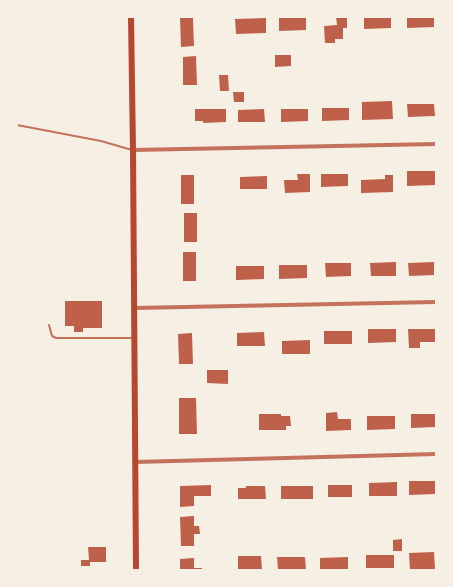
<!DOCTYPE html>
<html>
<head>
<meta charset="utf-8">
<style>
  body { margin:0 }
  #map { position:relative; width:453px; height:587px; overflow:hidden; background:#f6efe4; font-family:Figtree,sans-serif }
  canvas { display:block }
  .frame { position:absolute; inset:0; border:18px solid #f6efe4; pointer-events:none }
</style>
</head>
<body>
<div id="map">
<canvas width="453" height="587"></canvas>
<div class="frame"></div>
</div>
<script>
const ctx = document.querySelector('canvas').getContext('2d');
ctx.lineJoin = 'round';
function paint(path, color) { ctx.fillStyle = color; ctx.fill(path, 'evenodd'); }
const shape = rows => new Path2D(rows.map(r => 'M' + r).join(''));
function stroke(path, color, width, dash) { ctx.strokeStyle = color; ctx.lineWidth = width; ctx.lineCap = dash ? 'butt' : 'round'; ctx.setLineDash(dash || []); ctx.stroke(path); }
paint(shape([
  [336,17,347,17,347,28,343,28,343,39,335,39,335,43,325,43,324,26,337,25],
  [364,17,391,17,391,28,364,29],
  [407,17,434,17,434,27,407,28],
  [180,18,193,18,194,46,181,47],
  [266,18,266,33,236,34,235,19],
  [279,18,306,18,306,30,279,31],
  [275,55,291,55,291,66,275,67],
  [196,56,197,85,183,85,183,57],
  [219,75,228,75,229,91,220,91],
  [233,92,244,92,244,102,234,102],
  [392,101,393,119,362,120,362,102],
  [407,104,434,104,435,116,408,117],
  [322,108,349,108,349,120,322,121],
  [195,109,226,109,226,122,203,123,203,121,195,121],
  [264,109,265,122,238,122,238,110],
  [281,109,308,109,308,121,281,122],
  [407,171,435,171,436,185,407,186],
  [297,174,310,174,310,192,285,193,284,180,298,180],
  [321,174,348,174,348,186,321,187],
  [181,175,194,175,194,204,181,204],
  [385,175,393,175,393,192,361,193,361,180,385,179],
  [267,176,267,189,240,189,240,177],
  [184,213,197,213,197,242,184,242],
  [183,252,196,252,196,281,183,281],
  [396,262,396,276,371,276,370,263],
  [434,262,434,275,409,276,408,263],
  [325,263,351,263,351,276,326,277],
  [279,265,307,265,307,278,279,279],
  [236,266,264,266,264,279,236,280],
  [65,301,102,301,102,328,83,328,83,332,74,332,74,326,65,326],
  [368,329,396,329,396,342,368,343],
  [408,329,436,329,436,342,420,342,420,348,409,348],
  [324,331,352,331,352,344,324,344],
  [264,332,265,346,237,346,237,333],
  [192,333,193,364,179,364,178,334],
  [310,340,310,354,282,354,282,341],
  [207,370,228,370,228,384,207,383],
  [179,398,196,398,197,434,179,434],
  [337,412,338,419,351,419,351,430,326,431,326,413],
  [259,414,281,414,281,416,290,416,291,426,286,426,286,430,259,430],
  [411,414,436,414,436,427,411,428],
  [367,416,395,416,395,429,367,430],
  [409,481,436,481,436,494,409,495],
  [397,482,397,496,369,496,369,483],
  [211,485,211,496,194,496,194,506,180,507,180,486],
  [328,485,352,485,352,497,328,497],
  [246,486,265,486,266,499,238,499,238,488,246,488],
  [281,486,313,486,313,499,281,499],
  [194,516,194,526,199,526,200,534,194,534,194,546,181,546,180,517],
  [402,539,402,551,393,551,393,540],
  [88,547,106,547,106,562,90,562,90,566,81,566,81,560,89,560],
  [434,552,435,569,410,570,409,553],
  [366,555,394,555,394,568,366,568],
  [238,556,261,556,262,569,238,570],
  [277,557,305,557,306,570,278,570],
  [348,557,348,570,320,570,320,558],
  [194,558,194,568,202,568,202,570,180,570,180,559]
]), '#bf614a');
stroke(shape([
  [17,125,101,141,132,150],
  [49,325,52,336,56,338,133,338]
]), '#c5725c', 2);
stroke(shape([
  [133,150,436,144],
  [134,308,436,302],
  [135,462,436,454]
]), '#c5725c', 4);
stroke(shape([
  [131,17,133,150,136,570]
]), '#b5482f', 6);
</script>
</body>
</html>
